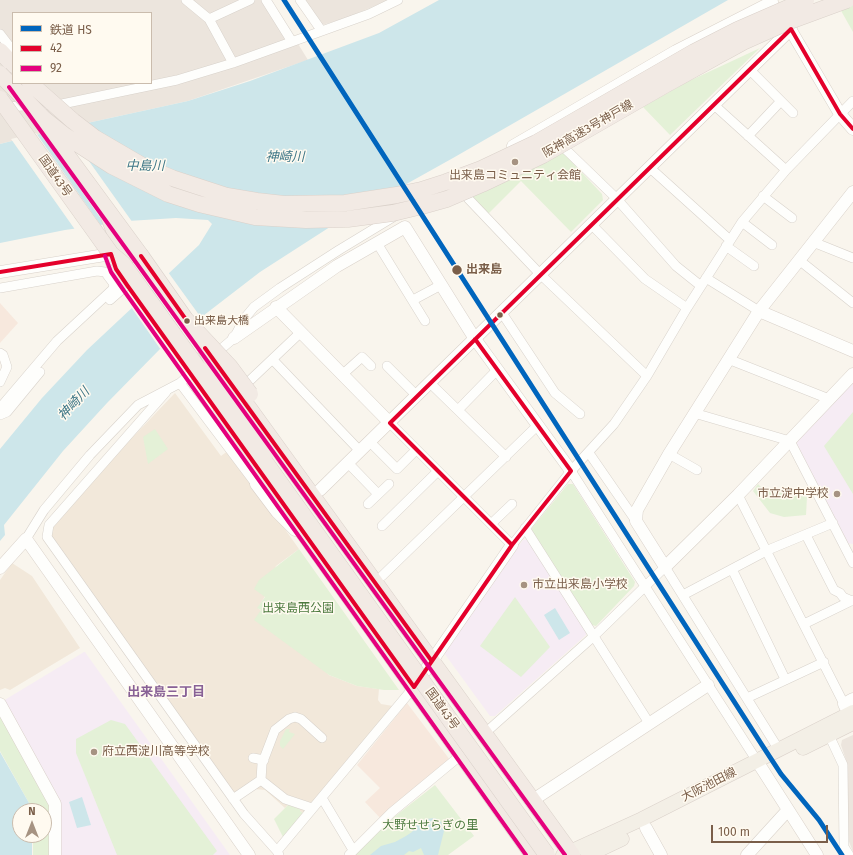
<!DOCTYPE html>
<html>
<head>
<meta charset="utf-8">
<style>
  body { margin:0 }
  #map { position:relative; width:853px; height:855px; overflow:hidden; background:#f9f5ed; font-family:"Fira Sans","Noto Sans JP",sans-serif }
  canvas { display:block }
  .legend { position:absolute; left:12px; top:12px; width:140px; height:72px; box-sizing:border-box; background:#fffaf0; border:1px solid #cabcad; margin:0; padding:5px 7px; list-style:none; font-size:12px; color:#7a5e49 }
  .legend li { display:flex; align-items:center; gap:8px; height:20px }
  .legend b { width:20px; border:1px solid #cabcad }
  .north { position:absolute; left:12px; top:803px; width:40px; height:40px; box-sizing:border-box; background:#fffaf0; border:1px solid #cabcad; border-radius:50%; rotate:0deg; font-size:11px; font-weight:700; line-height:16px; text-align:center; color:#7a5e49 }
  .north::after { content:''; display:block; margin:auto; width:14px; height:18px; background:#a69382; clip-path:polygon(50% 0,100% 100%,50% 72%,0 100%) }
  .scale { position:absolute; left:711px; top:825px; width:117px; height:18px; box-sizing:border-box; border:2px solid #7a5e49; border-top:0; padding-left:5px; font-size:12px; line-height:14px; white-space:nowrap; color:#7a5e49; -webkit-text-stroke:3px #fffaf0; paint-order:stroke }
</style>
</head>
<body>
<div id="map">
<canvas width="853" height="855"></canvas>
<ul class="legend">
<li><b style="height:5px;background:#0065bd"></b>鉄道 HS</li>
<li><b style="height:5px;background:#e4002b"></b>42</li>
<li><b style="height:5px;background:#e5007d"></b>92</li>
</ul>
<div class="north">N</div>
<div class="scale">100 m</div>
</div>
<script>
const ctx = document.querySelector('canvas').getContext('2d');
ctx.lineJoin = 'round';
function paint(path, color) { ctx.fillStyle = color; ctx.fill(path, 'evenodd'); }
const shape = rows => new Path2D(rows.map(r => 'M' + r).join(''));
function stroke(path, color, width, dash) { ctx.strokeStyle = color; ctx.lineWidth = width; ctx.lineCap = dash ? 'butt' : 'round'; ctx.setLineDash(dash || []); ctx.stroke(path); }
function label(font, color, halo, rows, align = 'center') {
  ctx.font = font + ' "Fira Sans","Noto Sans JP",sans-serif'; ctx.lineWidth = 3; ctx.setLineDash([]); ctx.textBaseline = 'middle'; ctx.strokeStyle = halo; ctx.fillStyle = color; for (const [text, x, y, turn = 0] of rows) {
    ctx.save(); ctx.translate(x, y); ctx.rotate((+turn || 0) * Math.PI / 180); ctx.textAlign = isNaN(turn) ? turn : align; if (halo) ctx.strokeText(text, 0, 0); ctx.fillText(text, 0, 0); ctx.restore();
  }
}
paint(shape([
  [175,393,221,456,229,450,299,549,276,566,265,596,258,608,329,675,357,686,379,689,378,700,381,704,393,706,303,813,289,804,285,808,265,790,255,789,239,800,50,536,50,531,108,463],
  [12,563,32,576,80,648,10,690,5,688,0,690,0,580]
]), '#f2e8da');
paint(shape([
  [0,303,18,323,0,343],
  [407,703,450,760,382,820,365,802,380,788,357,765]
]), '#f7e8dd');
paint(shape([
  [0,0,271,0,308,60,188,101,60,129,0,144],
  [13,13,151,13,151,83,13,83],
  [305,0,388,0,349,17,322,25],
  [853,735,853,852,848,839,848,766,841,745,842,740]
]), '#ece5dd');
paint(shape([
  [853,380,853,544,846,543,797,444,797,441],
  [523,540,529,540,586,630,586,635,495,716,490,716,444,653,445,648],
  [84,652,85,652,230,855,60,855,60,803,3,701]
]), '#f6ecf4');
paint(shape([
  [835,0,853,0,853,32],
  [760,48,670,135,643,107,687,82],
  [556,145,602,194,603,200,571,232,521,181,487,215,469,196],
  [853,412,853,494,824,446],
  [155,429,168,449,148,464,143,437],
  [568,484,573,484,635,582,634,586,596,626,592,625,532,533,532,528],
  [758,484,764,490,807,497,806,515,784,517,770,513,753,491],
  [299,549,399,690,384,690,357,686,329,675,254,620,261,610,257,608,265,597,254,589,259,580],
  [515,597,550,647,521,677,480,646],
  [0,713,51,805,52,855,33,855,33,835,44,835,44,811,31,811,29,803,0,751],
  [111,720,125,724,217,851,213,855,117,855,76,753,76,739],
  [286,729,290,729,289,732,295,734,283,749,280,746,280,741],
  [435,785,474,836,448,855,355,855,394,817],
  [289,804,300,808,300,811,303,813,283,837,274,819]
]), '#e4f1d7');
paint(shape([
  [439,0,728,0,453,158,333,225,260,272,160,349,107,403,63,451,4,525,5,535,0,541,0,449,42,398,87,350,199,245,212,224,208,220,176,218,128,221,65,230,0,243,0,144,60,129,188,101,250,81,379,33],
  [555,608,570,633,559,640,544,615],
  [0,752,29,803,31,811,20,811,20,835,32,835,32,855,0,855],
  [82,797,91,825,77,828,69,802],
  [435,818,441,822,444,831,438,855,424,855,421,848,413,852,409,851,404,855,370,855,381,846,395,842,406,836,412,832,417,825,426,819]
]), '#cde6ea');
paint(shape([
  [64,126,133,223,106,226,40,132],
  [36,133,102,227,76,231,11,139],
  [168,272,202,319,183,334,151,288],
  [148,291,180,336,161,350,131,307]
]), '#f9f5ed');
const street = shape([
  [186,0,209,19,233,63],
  [266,0,291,40],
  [300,0,321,30],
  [209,19,250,0],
  [0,34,13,51],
  [749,69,793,113],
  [713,104,786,170],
  [4,107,62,104,177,80,233,63,369,14,398,0],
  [748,136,781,101],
  [558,142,616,198,676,266,701,286],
  [649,167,730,240],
  [460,190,540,274,647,376],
  [763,196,792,218],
  [742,222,772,245],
  [591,224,645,279,687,308],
  [813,242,853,258],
  [377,243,425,321],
  [726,246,754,266],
  [799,260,853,303],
  [706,278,759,311],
  [0,288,97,271,105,272,114,284,113,289,57,341,0,408],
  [110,300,127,285],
  [413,300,441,285],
  [502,313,555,393,580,414],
  [0,353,3,355,7,367,0,382],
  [214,355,234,338,244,319,254,307,280,288,339,250,395,216],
  [728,359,829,399],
  [273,360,360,451],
  [387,366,417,396],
  [343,374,362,357,371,366],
  [180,383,256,484],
  [430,383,506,457],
  [244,386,301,332],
  [166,392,49,525,47,537,244,814,277,851,279,855],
  [458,410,497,370],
  [694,413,790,441,853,563],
  [0,415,7,412,40,372],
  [390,423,512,545,571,471,614,424,647,376,687,308,742,222,786,170,853,101],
  [370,442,397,469,416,450],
  [589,453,636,521],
  [669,454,697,470],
  [348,463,378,494],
  [571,471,757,761],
  [738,495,844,704],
  [368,504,389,484],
  [491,524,512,504],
  [382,526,438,471],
  [525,528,649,723],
  [806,535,834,590,840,593,843,597,852,601],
  [26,539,44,510,90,455,138,405,180,383,201,365],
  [732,569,785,679],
  [382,576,538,425],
  [683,595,768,550,833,523],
  [804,624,853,600],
  [747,698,824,662],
  [484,734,594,636,665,567,779,750],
  [829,735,843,765,844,847,849,855],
  [253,758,264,760],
  [261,780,262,764,275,730,289,719,295,717,301,719,322,738],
  [322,798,353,850],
  [233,799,261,780,285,799,309,807],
  [277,851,414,687],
  [349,855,392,812,461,755]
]);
const secondary = shape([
  [786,22,840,114,853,129],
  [513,146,676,51,772,2],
  [853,192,759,311,669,454,637,510,636,521,665,567,738,495,853,374],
  [0,272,111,254],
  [276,307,390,423],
  [759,311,853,351],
  [234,338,337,266,405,227,475,339,571,471],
  [256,484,277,512,295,530],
  [320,490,791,29],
  [0,568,26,539,249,855],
  [416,684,512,545],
  [853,699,844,704,853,722],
  [0,704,55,804,55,855],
  [757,761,817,855],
  [533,800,708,685],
  [646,828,661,855],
  [747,855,788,810]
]);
const primary = shape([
  [803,748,853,723],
  [563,855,642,819,853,712],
  [588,855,622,839]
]);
const highway = shape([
  [0,51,13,65],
  [108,214,116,236,111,254],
  [111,254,125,253,141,256,195,333],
  [111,254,116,269,124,281],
  [248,407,572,855],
  [220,415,533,855]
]);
stroke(street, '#d8d2cb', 10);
stroke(secondary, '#d9d1c9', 13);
stroke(primary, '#dad1ca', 15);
stroke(highway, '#dad1ca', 17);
stroke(street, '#fefefc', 9);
stroke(secondary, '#fefefc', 12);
stroke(primary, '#f3efe6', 14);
stroke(highway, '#f2eae4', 16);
const highwayBridge = shape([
  [0,74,44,119,64,135,112,166,168,194,199,204,255,217,306,220,348,219,393,213,422,206,447,199,482,184,543,155,665,85,743,42,790,21,847,0],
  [30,83,73,121,95,138,143,166,172,178,227,196,257,201,284,204,345,203,397,195,421,190,446,182,481,169,536,143,694,52,737,30,806,0],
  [0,99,111,254,123,264,547,855],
  [47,128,141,256],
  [187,321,230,367,250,394],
  [205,348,222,379,269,450]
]);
stroke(highwayBridge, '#dad1ca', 17, []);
stroke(highwayBridge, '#f2eae4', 16);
stroke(shape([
  [141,256,187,321],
  [0,272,111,254,116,269,127,285,414,687,512,545,571,471,475,339],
  [205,348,431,660],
  [512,545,390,423,791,29,840,114,853,129]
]), '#e4002b', 4);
stroke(shape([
  [9,87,565,855],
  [105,256,111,272,122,288,526,855]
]), '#e5007d', 4);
stroke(shape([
  [284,0,762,745,781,774,819,820,842,855]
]), '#0065bd', 5);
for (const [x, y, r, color] of [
  [515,162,4,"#a69382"],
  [457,270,5.5,"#7a5e49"],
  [500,315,3.5,"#7a5e49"],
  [187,321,3.5,"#7a5e49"],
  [837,494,4,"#a69382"],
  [524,585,4,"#a69382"],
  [94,752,4,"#a69382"]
]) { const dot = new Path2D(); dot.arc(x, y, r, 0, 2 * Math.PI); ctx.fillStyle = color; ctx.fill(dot); stroke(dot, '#fffaf0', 1.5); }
label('11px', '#7a5e49', '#fffaf0', [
  ["出来島大橋",194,321]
], 'left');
label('12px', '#7a5e49', '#fffaf0', [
  ["阪神高速3号神戸線",588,129,-30],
  ["国道43号",55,176,55],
  ["国道43号",442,709,54],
  ["大阪池田線",709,785,-27]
]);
label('12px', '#7a5e49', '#fffaf0', [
  ["出来島コミュニティ会館",515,176,"center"],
  ["市立淀中学校",829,494,"right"],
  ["市立出来島小学校",532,585],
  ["府立西淀川高等学校",102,752]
], 'left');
label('bold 12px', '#7a5e49', '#fffaf0', [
  ["出来島",466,270]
], 'left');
label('12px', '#4c7a3e', '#fffaf0', [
  ["出来島西公園",298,609],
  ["大野せせらぎの里",430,826]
]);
label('italic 13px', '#3f7787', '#fffaf0', [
  ["神崎川",285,157],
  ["中島川",145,166],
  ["神崎川",74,404,-47]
]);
label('bold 13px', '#886196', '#fffaf0', [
  ["出来島三丁目",166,692]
]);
</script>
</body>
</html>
